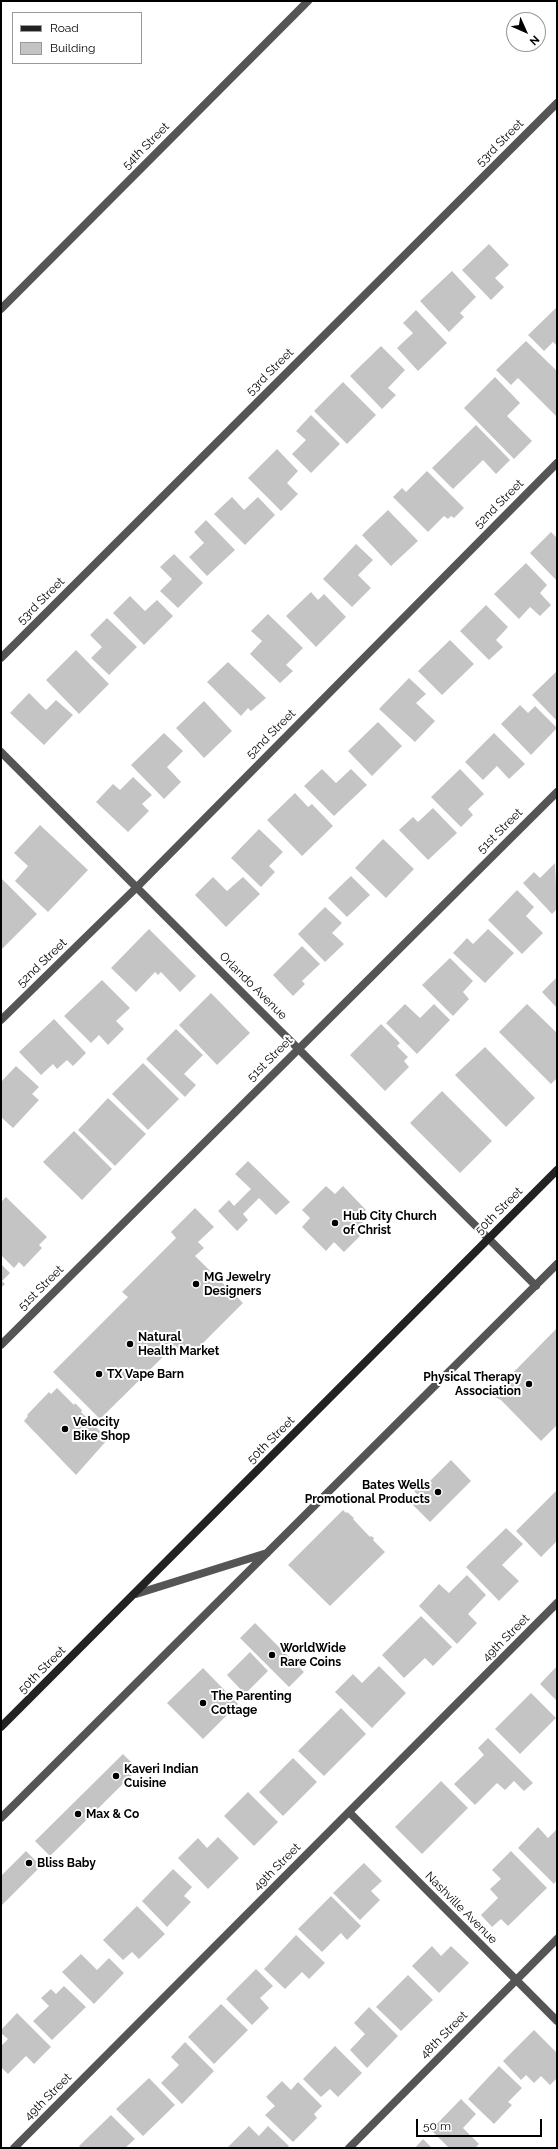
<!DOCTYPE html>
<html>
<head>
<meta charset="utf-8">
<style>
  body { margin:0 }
  #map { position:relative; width:558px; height:2149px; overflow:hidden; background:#fff; font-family:Raleway,sans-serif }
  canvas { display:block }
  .frame { position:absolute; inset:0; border:2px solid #000; pointer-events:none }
  .legend { position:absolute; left:12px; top:12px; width:130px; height:52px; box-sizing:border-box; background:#fff; border:1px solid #999; margin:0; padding:5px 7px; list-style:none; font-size:12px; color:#000 }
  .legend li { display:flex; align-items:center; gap:8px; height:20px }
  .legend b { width:20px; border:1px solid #999 }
  .north { position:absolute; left:506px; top:12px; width:40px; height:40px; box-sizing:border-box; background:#fff; border:1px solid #999; border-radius:50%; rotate:135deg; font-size:11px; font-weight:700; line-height:16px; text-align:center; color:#000 }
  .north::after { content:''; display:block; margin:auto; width:14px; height:18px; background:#000; clip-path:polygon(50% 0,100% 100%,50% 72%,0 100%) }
  .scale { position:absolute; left:416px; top:2119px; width:126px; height:18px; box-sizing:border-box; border:2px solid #000; border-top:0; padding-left:5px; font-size:12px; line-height:14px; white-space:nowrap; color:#000; -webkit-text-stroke:3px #fff; paint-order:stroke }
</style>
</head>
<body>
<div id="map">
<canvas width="558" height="2149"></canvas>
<div class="frame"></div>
<ul class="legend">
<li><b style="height:5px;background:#222"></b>Road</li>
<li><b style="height:11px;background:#c4c4c4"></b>Building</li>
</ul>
<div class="north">N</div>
<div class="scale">50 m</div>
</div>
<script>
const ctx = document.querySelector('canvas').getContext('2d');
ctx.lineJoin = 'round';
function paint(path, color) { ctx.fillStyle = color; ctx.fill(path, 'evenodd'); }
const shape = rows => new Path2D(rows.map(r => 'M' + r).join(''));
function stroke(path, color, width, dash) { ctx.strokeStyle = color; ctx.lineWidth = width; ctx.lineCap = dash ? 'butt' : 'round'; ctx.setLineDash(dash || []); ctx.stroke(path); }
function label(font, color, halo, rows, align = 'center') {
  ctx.font = font + ' Raleway,sans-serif'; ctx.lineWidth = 4; ctx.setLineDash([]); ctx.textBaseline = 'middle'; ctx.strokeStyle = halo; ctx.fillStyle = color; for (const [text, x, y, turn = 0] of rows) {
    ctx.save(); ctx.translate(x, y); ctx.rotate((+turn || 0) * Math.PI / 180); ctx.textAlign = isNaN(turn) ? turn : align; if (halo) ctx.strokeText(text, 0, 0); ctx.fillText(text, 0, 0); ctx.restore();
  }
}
paint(shape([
  [489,244,509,265,495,278,504,287,491,300,462,270],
  [452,271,476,297,460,313,464,317,449,332,420,301],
  [557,307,557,346,553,342,544,351,528,335],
  [416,310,447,343,418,371,397,348,413,333,403,323],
  [526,341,557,371,557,417,518,378,511,385,496,370],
  [381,346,405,370,388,388,396,395,382,409,350,376],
  [495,377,520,403,507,416,532,441,514,459,464,408],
  [343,382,376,415,347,444,314,411],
  [311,415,340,444,311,473,292,454,306,440,296,431],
  [476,425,510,460,496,474,483,460,453,489,432,468],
  [277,449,298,471,287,483,298,494,281,511,248,478],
  [427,471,464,508,454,518,451,516,448,519,444,516,428,532,393,497,402,488,406,492],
  [232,497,244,510,258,497,275,515,245,545,214,514],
  [388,510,418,541,391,566,362,535],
  [206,520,235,550,207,576,189,557,204,543,194,532],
  [551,532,557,538,557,581,530,553],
  [356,544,373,560,358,575,371,588,352,607,323,579],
  [174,554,203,583,178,608,160,591,172,579,160,567],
  [526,563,547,585,540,593,551,605,540,616,530,607,519,619,494,594],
  [311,592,318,600,324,594,346,617,316,647,286,616],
  [130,596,145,611,157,600,173,616,144,645,113,613],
  [486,605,508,627,496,640,503,647,489,660,460,631],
  [268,614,303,648,286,665,293,671,280,683,250,654,262,641,251,631],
  [107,618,137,647,109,675,91,658,102,647,90,635],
  [450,640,474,664,442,695,418,671],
  [76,650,109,684,79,714,46,680],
  [228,662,266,698,251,711,248,708,241,716,207,682],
  [557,671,557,721,532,695],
  [409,678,426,694,416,703,435,721,415,742,379,709],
  [29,693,46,710,56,700,73,715,44,745,10,713],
  [204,701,232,731,204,758,176,728],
  [520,705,528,713,535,706,557,728,531,755,501,724],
  [378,722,402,746,372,776,348,751],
  [164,733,183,751,167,767,181,782,164,799,131,765],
  [494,733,525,764,509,779,497,766,483,780,465,762],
  [322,769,336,783,351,769,367,785,334,816,304,786],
  [460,769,484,794,468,809,473,815,461,827,431,797],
  [133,777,152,795,142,804,149,811,128,832,96,802,113,784,120,790],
  [295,793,308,807,312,804,333,826,302,856,267,820],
  [433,808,457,833,428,860,399,830,413,817,418,822],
  [40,825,88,870,48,912,15,881,28,866,14,853],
  [259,829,283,852,269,866,275,872,261,887,231,858],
  [383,839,414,869,386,898,355,868],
  [555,863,557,909,552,914,523,883,534,872,540,878],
  [351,876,370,895,347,917,328,898],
  [213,877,227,891,243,877,260,894,226,927,195,895],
  [1,878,37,914,1,950],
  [517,890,534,907,526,916,543,933,522,954,488,920],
  [325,907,342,923,332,933,344,944,325,962,298,934],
  [149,929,196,976,180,992,161,972,158,975,155,972,136,992,111,968],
  [488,929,514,953,485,983,453,953,467,938,473,944],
  [302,946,320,964,302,981,305,984,293,996,273,975],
  [450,958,473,981,463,992,469,999,453,1016,422,985],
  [557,977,557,1008,542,992],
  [102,980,130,1008,116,1021,124,1029,108,1045,99,1035,91,1043,64,1016],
  [211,993,250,1033,217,1065,179,1025],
  [405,1004,420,1018,434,1004,450,1020,417,1054,386,1023],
  [527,1004,557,1033,557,1078,551,1084,499,1032],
  [54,1019,86,1053,73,1066,67,1060,57,1069,53,1064,41,1075,19,1052],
  [381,1024,400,1043,397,1046,408,1057,404,1061,409,1067,385,1091,350,1055],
  [176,1029,203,1055,184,1074,196,1085,185,1097,146,1059],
  [485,1047,535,1098,506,1127,455,1075],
  [143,1063,179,1099,148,1130,112,1094],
  [16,1066,39,1087,32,1094,39,1100,13,1128,1,1117,1,1082],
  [442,1091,492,1141,460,1173,410,1123],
  [108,1098,146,1134,115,1166,78,1130],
  [74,1131,112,1169,82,1200,43,1162],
  [248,1161,290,1202,276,1215,259,1198,243,1214,248,1220,237,1231,218,1211,229,1200,234,1206,251,1189,235,1174],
  [326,1186,335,1194,343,1186,366,1210,358,1218,368,1228,344,1252,334,1242,326,1251,302,1227,310,1218,302,1210],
  [6,1197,47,1237,39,1245,42,1248,24,1267,19,1262,14,1268,1,1255,1,1202],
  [195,1208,214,1227,198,1242,204,1248,195,1256,243,1303,188,1358,175,1345,100,1419,53,1372,128,1297,122,1292,176,1238,171,1232],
  [1,1264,10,1273,2,1281,5,1284,1,1288],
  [557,1328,557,1425,541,1441,501,1400,495,1397,493,1390,497,1386,501,1385],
  [57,1388,74,1405,75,1403,82,1410,81,1412,108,1439,76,1475,24,1421,28,1416,27,1415,49,1392,51,1394],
  [451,1460,471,1481,430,1522,409,1501,417,1494,414,1491,425,1480,428,1483],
  [556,1491,557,1541,541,1557,516,1531],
  [343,1510,346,1513,347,1512,354,1518,353,1519,370,1537,371,1536,374,1538,373,1540,385,1552,330,1606,288,1565],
  [506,1528,523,1544,502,1565,519,1581,499,1601,466,1567],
  [467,1575,486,1595,468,1614,477,1623,457,1644,419,1606,439,1584,449,1593],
  [421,1616,452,1647,433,1666,425,1658,404,1678,382,1655],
  [255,1623,304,1672,289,1687,240,1638],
  [250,1652,268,1671,245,1694,227,1675],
  [379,1666,406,1693,372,1728,335,1692,353,1674,362,1683],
  [557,1666,557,1701,540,1684],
  [203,1668,238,1704,203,1739,167,1703],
  [531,1693,556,1718,520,1754,495,1729],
  [341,1708,366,1734,324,1776,298,1751],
  [488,1738,533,1783,524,1791,514,1781,505,1790,497,1783,475,1805,454,1784,484,1755,478,1748],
  [123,1754,138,1769,50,1856,35,1841],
  [293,1758,317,1782,283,1816,259,1792],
  [441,1781,468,1808,422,1854,395,1827],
  [248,1792,278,1822,254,1846,224,1816],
  [538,1827,548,1838,557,1829,557,1880,554,1884,518,1848],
  [218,1837,239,1858,208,1889,178,1858,198,1838,207,1848],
  [26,1851,41,1866,1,1906,1,1876],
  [511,1851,547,1888,508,1926,501,1919,492,1927,481,1915,498,1898,490,1889,501,1879,492,1870],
  [364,1863,382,1881,371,1891,380,1900,360,1920,333,1893],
  [173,1869,192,1887,184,1896,191,1902,167,1927,142,1901],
  [331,1896,361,1926,347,1940,341,1933,322,1952,298,1929],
  [137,1906,165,1934,139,1959,132,1952,123,1960,103,1940],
  [296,1935,325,1963,309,1979,302,1972,285,1989,264,1969],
  [432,1946,441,1956,451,1946,469,1963,439,1993,412,1966],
  [81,1954,97,1970,109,1958,124,1973,94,2004,62,1972],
  [256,1969,273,1986,260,1998,269,2008,252,2025,226,1999],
  [408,1975,433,2000,401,2031,376,2007],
  [64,1986,86,2007,52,2040,33,2021,49,2006,41,1998,51,1989,56,1994],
  [221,2004,248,2030,214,2064,188,2037],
  [369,2007,398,2036,367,2068,350,2050,365,2034,354,2023],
  [17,2013,51,2047,34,2064,26,2056,8,2074,1,2067,1,2046,8,2039,1,2033,1,2030],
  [534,2030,557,2053,557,2078,550,2085,541,2076,534,2083,526,2075,521,2080,503,2061],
  [185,2042,214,2071,182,2104,161,2083,179,2065,171,2057],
  [335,2046,362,2073,338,2097,330,2089,321,2097,303,2079],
  [499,2066,522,2088,508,2102,512,2105,494,2124,468,2099],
  [149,2078,175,2105,143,2136,116,2109],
  [282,2081,291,2090,298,2082,322,2106,314,2114,317,2118,293,2142,265,2115,275,2106,266,2097],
  [461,2099,476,2114,463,2128,479,2144,475,2148,449,2148,431,2130],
  [111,2115,135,2139,125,2148,81,2148,79,2146],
  [249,2126,259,2136,268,2126,289,2146,287,2148,227,2148],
  [423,2139,432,2148,415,2148]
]), '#c4c4c4');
stroke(shape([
  [1,658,557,103],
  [1,752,536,1286],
  [1,1020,137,887,557,463],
  [1,1345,557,792],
  [136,1594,267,1553],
  [349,1812,557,2021],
  [1,1818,557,1264],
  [14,2148,557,1603],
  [349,2148,557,1939]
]), '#555', 8);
stroke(shape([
  [1,309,308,1]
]), '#555', 8);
stroke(shape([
  [1,1727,557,1170]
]), '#222', 8);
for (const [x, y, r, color] of [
  [335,1223,4,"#000"],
  [196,1284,4,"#000"],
  [130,1344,4,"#000"],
  [99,1374,4,"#000"],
  [529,1384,4,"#000"],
  [65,1429,4,"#000"],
  [438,1492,4,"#000"],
  [272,1655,4,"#000"],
  [203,1703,4,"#000"],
  [116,1776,4,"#000"],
  [78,1814,4,"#000"],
  [29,1863,4,"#000"]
]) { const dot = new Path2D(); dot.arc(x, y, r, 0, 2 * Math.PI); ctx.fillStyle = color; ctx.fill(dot); stroke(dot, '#fff', 1.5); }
label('12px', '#000', '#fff', [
  ["53rd Street",500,143,-45],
  ["54th Street",146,146,-45],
  ["53rd Street",270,372,-45],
  ["52nd Street",499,504,-45],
  ["53rd Street",41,601,-45],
  ["52nd Street",271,734,-45],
  ["51st Street",500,831,-45],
  ["52nd Street",42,963,-44],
  ["Orlando Avenue",253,986,45],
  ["51st Street",270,1059,-45],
  ["50th Street",499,1211,-45],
  ["51st Street",41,1288,-45],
  ["50th Street",271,1440,-45],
  ["49th Street",506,1638,-45],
  ["50th Street",42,1670,-45],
  ["49th Street",277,1867,-45],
  ["Nashville Avenue",461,1908,45],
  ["48th Street",444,2035,-45],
  ["49th Street",48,2097,-45]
]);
label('bold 12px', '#000', '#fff', [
  ["Hub City Church",343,1216],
  ["of Christ",343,1230],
  ["MG Jewelry",204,1277],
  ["Designers",204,1291],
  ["Natural",138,1337],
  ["Health Market",138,1351],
  ["TX Vape Barn",107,1374],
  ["Physical Therapy",521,1377,"right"],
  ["Association",521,1391,"right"],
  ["Velocity",73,1422],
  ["Bike Shop",73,1436],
  ["Bates Wells",430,1485,"right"],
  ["Promotional Products",430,1499,"right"],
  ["WorldWide",280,1648],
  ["Rare Coins",280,1662],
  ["The Parenting",211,1696],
  ["Cottage",211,1710],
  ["Kaveri Indian",124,1769],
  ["Cuisine",124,1783],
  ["Max & Co",86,1814],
  ["Bliss Baby",37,1863]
], 'left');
</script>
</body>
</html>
